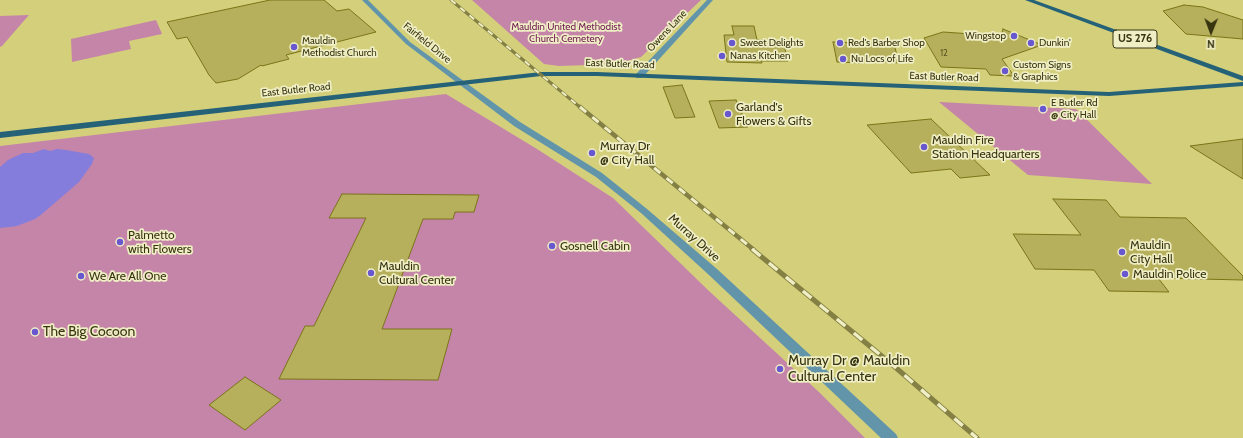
<!DOCTYPE html>
<html>
<head>
<meta charset="utf-8">
<style>
  body { margin:0 }
  #map { position:relative; width:1243px; height:438px; overflow:hidden; background:#d4cf7a; font-family:Cabin,sans-serif }
  canvas { display:block }
  .north { position:absolute; left:1191px; top:12px; width:40px; height:40px; -webkit-text-stroke:3px #efeec5; paint-order:stroke; rotate:181deg; font-size:11px; font-weight:700; line-height:16px; text-align:center; color:#373410 }
  .north::after { content:''; display:block; margin:auto; width:14px; height:18px; background:#373410; clip-path:polygon(50% 0,100% 100%,50% 72%,0 100%) }
</style>
</head>
<body>
<div id="map">
<canvas width="1243" height="438"></canvas>
<div class="north">N</div>
</div>
<script>
const ctx = document.querySelector('canvas').getContext('2d');
ctx.lineJoin = 'round';
function paint(path, color) { ctx.fillStyle = color; ctx.fill(path, 'evenodd'); }
const shape = rows => new Path2D(rows.map(r => 'M' + r).join(''));
function stroke(path, color, width, dash) { ctx.strokeStyle = color; ctx.lineWidth = width; ctx.lineCap = dash ? 'butt' : 'round'; ctx.setLineDash(dash || []); ctx.stroke(path); }
function label(font, color, halo, rows, align = 'center') {
  ctx.font = font + ' Cabin,sans-serif'; ctx.lineWidth = 3.5; ctx.setLineDash([]); ctx.textBaseline = 'middle'; ctx.strokeStyle = halo; ctx.fillStyle = color; for (const [text, x, y, turn = 0] of rows) {
    ctx.save(); ctx.translate(x, y); ctx.rotate((+turn || 0) * Math.PI / 180); ctx.textAlign = isNaN(turn) ? turn : align; if (halo) ctx.strokeText(text, 0, 0); ctx.fillText(text, 0, 0); ctx.restore();
  }
}
paint(shape([
  [472,0,701,0,641,57,617,64,559,66,544,64],
  [29,15,2,46,0,47,0,16],
  [156,20,162,34,129,41,131,49,72,62,71,39],
  [446,94,537,149,613,198,709,291,820,393,865,438,0,438,0,146],
  [939,102,1076,109,1152,184,1028,175]
]), '#c585a9');
paint(shape([
  [44,149,50,151,57,149,66,150,89,154,94,158,92,164,79,182,42,214,35,219,17,226,0,228,0,167,8,160,23,153,33,153]
]), '#857ddc');
const building = shape([
  [270,0,324,0,337,11,349,9,376,32,286,55,289,59,262,66,261,65,238,79,216,83,209,75,187,37,177,39,167,22,270,0],
  [1184,5,1203,7,1243,20,1243,39,1186,34,1163,11,1184,5],
  [732,26,754,26,757,40,783,41,788,61,761,61,762,63,727,62,724,35,734,35,732,26],
  [1003,29,1042,45,1002,59,1014,76,990,75,986,69,941,67,924,38,943,32,1001,36,1003,29],
  [833,42,894,44,899,63,861,60,862,63,837,62,833,42],
  [682,85,695,117,675,118,663,87,682,85],
  [736,100,748,127,719,128,709,101,736,100],
  [931,119,990,175,960,178,951,169,911,173,867,125,931,119],
  [1243,139,1243,179,1190,146,1243,139],
  [342,194,479,195,474,212,455,212,453,219,423,219,382,329,452,329,438,380,279,379,305,326,314,326,366,218,329,218,342,194],
  [1053,199,1106,200,1120,217,1186,218,1243,276,1243,280,1158,278,1169,292,1109,291,1094,270,1035,269,1013,234,1081,235,1053,199],
  [245,377,281,400,245,430,209,405,245,377]
]);
paint(building, '#b6b05c');
stroke(building, '#7a7419', 1);
paint(shape([
  [362,0,368,0,410,42,520,122,602,173,647,209,717,269,896,434,898,438,881,438,709,275,641,213,596,177,514,126,406,44,362,0],
  [707,0,713,0,642,78,636,78,636,74,707,0]
]), '#6295aa');
paint(shape([
  [1025,0,1034,0,1243,76,1243,81,1025,0],
  [541,72,597,72,1109,92,1243,82,1243,86,1109,96,597,76,541,76,0,138,0,132,541,72]
]), '#256278');
const railFar2 = shape([
  [451,0,581,108]
]);
const railFar1 = shape([
  [580,107,754,250]
]);
const rail = shape([
  [752,249,895,367,977,438]
]);
stroke(railFar2, '#848044', 3);
stroke(railFar1, '#848044', 4.5);
stroke(rail, '#848044', 5);
stroke(railFar2, '#efeec5', 2, [6]);
stroke(railFar1, '#efeec5', 3, [8]);
stroke(rail, '#efeec5', 3.5, [11]);
for (const [x, y, r, color] of [
  [1014,36,4,"#6957d0"],
  [732,43,4,"#6957d0"],
  [840,43,4,"#6957d0"],
  [1031,43,4,"#6957d0"],
  [294,47,4,"#6957d0"],
  [722,56,4,"#6957d0"],
  [843,59,4,"#6957d0"],
  [1005,71,4,"#6957d0"],
  [1043,109,4,"#6957d0"],
  [728,114,4,"#6957d0"],
  [924,147,4,"#6957d0"],
  [592,153,4,"#6957d0"],
  [120,242,4,"#6957d0"],
  [552,246,4,"#6957d0"],
  [1122,252,4,"#6957d0"],
  [371,273,4,"#6957d0"],
  [1125,274,4,"#6957d0"],
  [81,276,4,"#6957d0"],
  [35,332,4,"#6957d0"],
  [780,369,4,"#6957d0"]
]) { const dot = new Path2D(); dot.arc(x, y, r, 0, 2 * Math.PI); ctx.fillStyle = color; ctx.fill(dot); stroke(dot, '#efeec5', 1.5); }
label('9px', '#575323', null, [
  ["12",944,53]
]);
label('10px', '#711953', '#efeec5', [
  ["Mauldin United Methodist",566,27],
  ["Church Cemetery",566,39]
]);
label('10px', '#373410', '#efeec5', [
  ["Owens Lane",667,31,-47],
  ["Fairfield Drive",427,43,39],
  ["East Butler Road",620,64,2],
  ["East Butler Road",944,77,2],
  ["East Butler Road",296,90,-6]
]);
label('10px', '#373410', '#efeec5', [
  ["Wingstop",1006,36,"right"],
  ["Mauldin",302,41],
  ["Methodist Church",302,53],
  ["Sweet Delights",740,43],
  ["Red's Barber Shop",848,43],
  ["Dunkin'",1039,43],
  ["Nanas Kitchen",730,56],
  ["Nu Locs of Life",851,59],
  ["Custom Signs",1013,65],
  ["& Graphics",1013,77],
  ["E Butler Rd",1051,103],
  ["@ City Hall",1051,115]
], 'left');
for (const [x, y, w] of [
  [1135,39,44]
]) { const box = new Path2D(); box.roundRect(x - w / 2, y - 9, w, 18, 3); ctx.fillStyle = '#efeec5'; ctx.fill(box); stroke(box, '#373410', 1); }
label('bold 11px', '#373410', null, [
  ["US 276",1135,39]
]);
label('12px', '#373410', '#efeec5', [
  ["Garland's",736,107],
  ["Flowers & Gifts",736,121],
  ["Mauldin Fire",932,140],
  ["Station Headquarters",932,154],
  ["Murray Dr",600,146],
  ["@ City Hall",600,160],
  ["Palmetto",128,235],
  ["with Flowers",128,249],
  ["Mauldin",1130,245],
  ["City Hall",1130,259],
  ["Gosnell Cabin",560,246],
  ["Mauldin",379,266],
  ["Cultural Center",379,280],
  ["Mauldin Police",1133,274],
  ["We Are All One",89,276]
], 'left');
label('12px', '#373410', '#efeec5', [
  ["Murray Drive",694,238,42]
]);
label('14px', '#373410', '#efeec5', [
  ["The Big Cocoon",43,332],
  ["Murray Dr @ Mauldin",788,361],
  ["Cultural Center",788,377]
], 'left');
</script>
</body>
</html>
